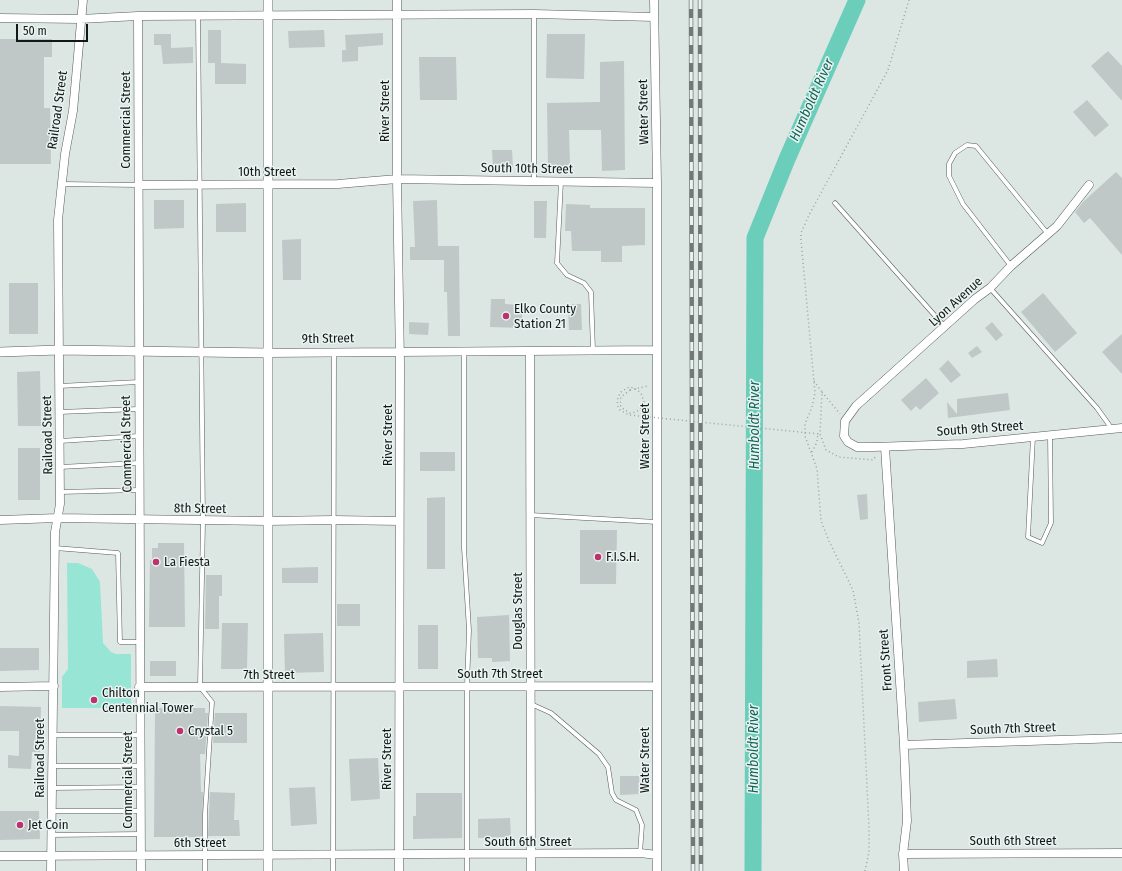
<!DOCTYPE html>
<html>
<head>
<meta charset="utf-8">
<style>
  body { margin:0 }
  #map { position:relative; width:1122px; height:871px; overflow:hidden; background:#dce6e3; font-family:"Fira Sans Condensed",sans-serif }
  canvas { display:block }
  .scale { position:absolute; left:16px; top:24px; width:72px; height:18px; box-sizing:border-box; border:2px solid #131716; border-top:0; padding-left:5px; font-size:12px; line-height:14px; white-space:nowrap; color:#131716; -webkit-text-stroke:3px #e9f3f1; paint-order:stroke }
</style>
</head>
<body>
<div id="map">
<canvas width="1122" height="871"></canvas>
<div class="scale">50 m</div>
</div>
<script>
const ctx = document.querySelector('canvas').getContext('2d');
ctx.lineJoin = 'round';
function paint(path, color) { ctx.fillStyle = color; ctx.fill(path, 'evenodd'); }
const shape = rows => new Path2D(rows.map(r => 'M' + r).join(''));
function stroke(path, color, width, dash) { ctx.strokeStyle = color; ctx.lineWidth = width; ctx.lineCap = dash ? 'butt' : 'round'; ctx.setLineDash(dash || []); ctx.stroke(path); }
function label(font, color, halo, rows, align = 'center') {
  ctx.font = font + ' "Fira Sans Condensed",sans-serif'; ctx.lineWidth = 3; ctx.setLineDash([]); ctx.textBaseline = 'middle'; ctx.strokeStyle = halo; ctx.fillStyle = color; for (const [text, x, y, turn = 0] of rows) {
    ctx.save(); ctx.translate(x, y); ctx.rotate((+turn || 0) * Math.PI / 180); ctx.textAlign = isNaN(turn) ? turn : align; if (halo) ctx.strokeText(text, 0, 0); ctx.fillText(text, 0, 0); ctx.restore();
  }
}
paint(shape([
  [67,563,78,563,92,569,100,582,103,643,111,652,116,654,131,654,131,708,62,708,62,677,68,669]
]), '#97e6d5');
stroke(shape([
  [753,871,755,238,787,159,857,0]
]), '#6bceba', 17);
paint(shape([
  [208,30,221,30,221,63,246,64,246,84,215,84,215,63,208,63],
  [324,30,325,47,289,48,288,31],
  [383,33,383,45,358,47,358,61,342,62,342,50,346,50,345,35],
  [154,34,171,34,171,48,193,47,193,63,163,64,161,45,154,45],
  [547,34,585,34,584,79,546,78],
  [0,39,52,39,52,57,44,57,44,108,50,108,51,164,0,164],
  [1108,51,1122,66,1122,101,1091,66],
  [419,57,456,57,457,100,420,100],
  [624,61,625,170,602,171,601,130,569,130,570,166,548,167,547,103,600,102,600,62],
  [1087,100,1109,125,1095,137,1073,112],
  [492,150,512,150,513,167,493,168],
  [1116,172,1122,178,1122,255,1090,218,1084,223,1075,212,1083,202],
  [154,200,184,200,184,228,154,229],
  [437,200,438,246,459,246,460,336,448,336,447,292,444,292,444,260,410,260,410,247,415,247,413,201],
  [534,201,547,201,546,238,534,238],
  [246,203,246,232,216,232,216,204],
  [566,204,590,205,590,208,645,208,645,245,622,246,622,262,601,262,601,251,572,251,571,231,565,231],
  [301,239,301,280,283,280,282,240],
  [9,283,38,283,38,334,9,334],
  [1043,293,1077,333,1055,352,1021,312],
  [491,299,505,299,505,304,522,305,522,328,490,327],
  [568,304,581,304,582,330,569,330],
  [409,322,429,323,428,335,409,334],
  [992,322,1003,335,996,341,985,328],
  [1122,334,1122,374,1102,352],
  [977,346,982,352,972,358,968,353],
  [948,360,961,375,951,383,939,369],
  [40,371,41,426,18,426,17,372],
  [926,378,939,393,920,410,916,406,911,411,901,400],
  [1008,393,1010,410,948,418,947,402,957,414,957,399],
  [18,448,40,448,40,500,18,500],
  [420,452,455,452,455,471,420,471],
  [867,494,868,519,860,520,857,495],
  [445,497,445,569,427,569,427,498],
  [580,530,617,530,616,584,580,584],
  [158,543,184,543,185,627,149,627,150,560,152,560,152,548,158,548],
  [318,567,318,583,282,583,282,568],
  [206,575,222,575,222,596,219,596,219,629,205,629],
  [337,604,360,604,360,626,337,626],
  [509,615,510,661,492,662,492,658,478,658,477,617],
  [222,623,248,623,247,669,221,669],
  [418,625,438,625,438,669,418,669],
  [323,633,324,672,285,673,284,634],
  [0,648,39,648,39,670,0,671],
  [997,659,998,677,967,678,967,661],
  [150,661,176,661,176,676,150,676],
  [955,699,957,719,919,722,918,702],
  [0,706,41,707,40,752,32,752,31,769,8,768,8,755,19,756,19,731,0,731],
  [155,708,205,708,205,713,208,713,205,754,200,754,201,792,203,792,202,836,199,837,154,837],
  [215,713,247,713,247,743,213,743],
  [378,758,380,799,351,801,349,759],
  [620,776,639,776,640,794,620,795],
  [315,787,317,824,291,826,289,788],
  [210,792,235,793,234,820,239,820,240,836,208,836],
  [416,793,462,793,462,838,413,839,413,816,416,816],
  [0,811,39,811,40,839,0,840],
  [510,818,511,837,478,838,478,819]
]), '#bfc8c6');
const service = shape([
  [198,16,203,521,200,687,212,702,205,814,205,871],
  [534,181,534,14],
  [561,182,557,263,567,275,584,283,591,292,593,350],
  [62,184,138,185],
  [835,203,945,327],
  [1011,266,963,204,949,176,949,164,955,153,967,145,976,146,1048,234],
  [990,288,1097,408,1112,429],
  [464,352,464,548,469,630,467,686,467,871],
  [59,386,139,382],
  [59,412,139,409],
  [1033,437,1028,537,1042,543,1051,523,1050,435],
  [60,441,139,436],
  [60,467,139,463],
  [60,492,140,490],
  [530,515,657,522],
  [55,548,118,553,120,642,140,642],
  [531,704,551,713,599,754,608,767,612,793,616,800,636,810,642,825,640,853],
  [52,735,140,735],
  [52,766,140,766],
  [52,788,140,787],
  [52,811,140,811],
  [51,835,141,834],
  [333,871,334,352]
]);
const minor = shape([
  [397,0,397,179,400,363,399,871],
  [654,0,657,183,657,871],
  [138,16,141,871],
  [0,18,80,19,138,16,534,14,654,17],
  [138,185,338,184,397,179,657,183],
  [1089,185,1057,226,1011,266,990,288,975,299,856,406,845,421,844,436,848,442,857,447,873,447,963,444,1122,428],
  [530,351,531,871],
  [268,353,656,350],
  [885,447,904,745,907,821,903,854,904,871],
  [0,520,58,518,268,521,333,520,399,521],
  [0,687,54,686],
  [139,687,656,686],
  [904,745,1122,738],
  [903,854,1122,853],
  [0,856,640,853,657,855],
  [51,871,55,532,60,504,58,220,65,154,73,111,83,0]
]);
const tertiary = shape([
  [268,0,268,871],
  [0,352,59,350,268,353]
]);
stroke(service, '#545c5a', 5);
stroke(minor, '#545c5a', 9);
stroke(tertiary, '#545c5a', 10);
stroke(shape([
  [814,381,822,392,820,434,826,450,839,457,873,460,876,456],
  [630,390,648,386],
  [822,392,840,414],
  [812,452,817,442,818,433],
  [865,871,869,852,869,828,859,623,853,590,829,541,821,521,817,469,805,436,805,424,812,407,815,393,801,240,801,233,809,215,888,70,909,0]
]), '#9ca4a2', 1.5, [1, 3]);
stroke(service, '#fff', 4);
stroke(minor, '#fff', 8);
stroke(tertiary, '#fff', 9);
const rail = shape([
  [691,0,693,871],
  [700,0,701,871]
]);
stroke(rail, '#717876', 4.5);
stroke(rail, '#e9f3f1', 3, [9]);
stroke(shape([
  [630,390,621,397,620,405,622,408,630,413,636,412,643,407,644,402,641,393,634,388,629,387,621,392,618,397,617,405,620,410,629,415,820,434]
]), '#9ca4a2', 1.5, [1, 3]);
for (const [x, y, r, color] of [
  [506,316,4,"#bc326e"],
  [598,557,4,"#bc326e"],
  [156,562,4,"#bc326e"],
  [94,700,4,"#bc326e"],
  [180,731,4,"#bc326e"],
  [20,825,4,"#bc326e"]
]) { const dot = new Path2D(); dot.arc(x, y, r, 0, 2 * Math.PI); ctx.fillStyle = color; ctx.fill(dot); stroke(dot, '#e9f3f1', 1.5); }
label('13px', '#131716', '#e9f3f1', [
  ["Railroad Street",58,110,-82],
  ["River Street",385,111,-90],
  ["Water Street",644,112,-91],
  ["Commercial Street",126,120,-90],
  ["South 10th Street",527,169,1],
  ["10th Street",267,172],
  ["Lyon Avenue",956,302,-42],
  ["9th Street",328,339,-1],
  ["South 9th Street",980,429,-4],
  ["Railroad Street",48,435,-91],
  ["River Street",388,435,-90],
  ["Water Street",645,436,-90],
  ["Commercial Street",127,444,-91],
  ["8th Street",200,509,1],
  ["Douglas Street",518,611,-90],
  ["Front Street",886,660,-94],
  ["South 7th Street",500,674],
  ["7th Street",269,675],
  ["South 7th Street",1013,729,-2],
  ["Railroad Street",40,758,-90],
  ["River Street",387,759,-90],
  ["Water Street",645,760,-90],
  ["Commercial Street",128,780,-90],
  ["South 6th Street",1013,841],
  ["South 6th Street",528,842],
  ["6th Street",200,843]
]);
label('13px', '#131716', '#e9f3f1', [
  ["Elko County",514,309],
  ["Station 21",514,324],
  ["F.I.S.H.",606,557],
  ["La Fiesta",164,562],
  ["Chilton",102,693],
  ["Centennial Tower",102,708],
  ["Crystal 5",188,731],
  ["Jet Coin",28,825]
], 'left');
label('italic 14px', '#116457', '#e9f3f1', [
  ["Humboldt River",812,100,-66],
  ["Humboldt River",755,425,-90],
  ["Humboldt River",754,749,-90]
]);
</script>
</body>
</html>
